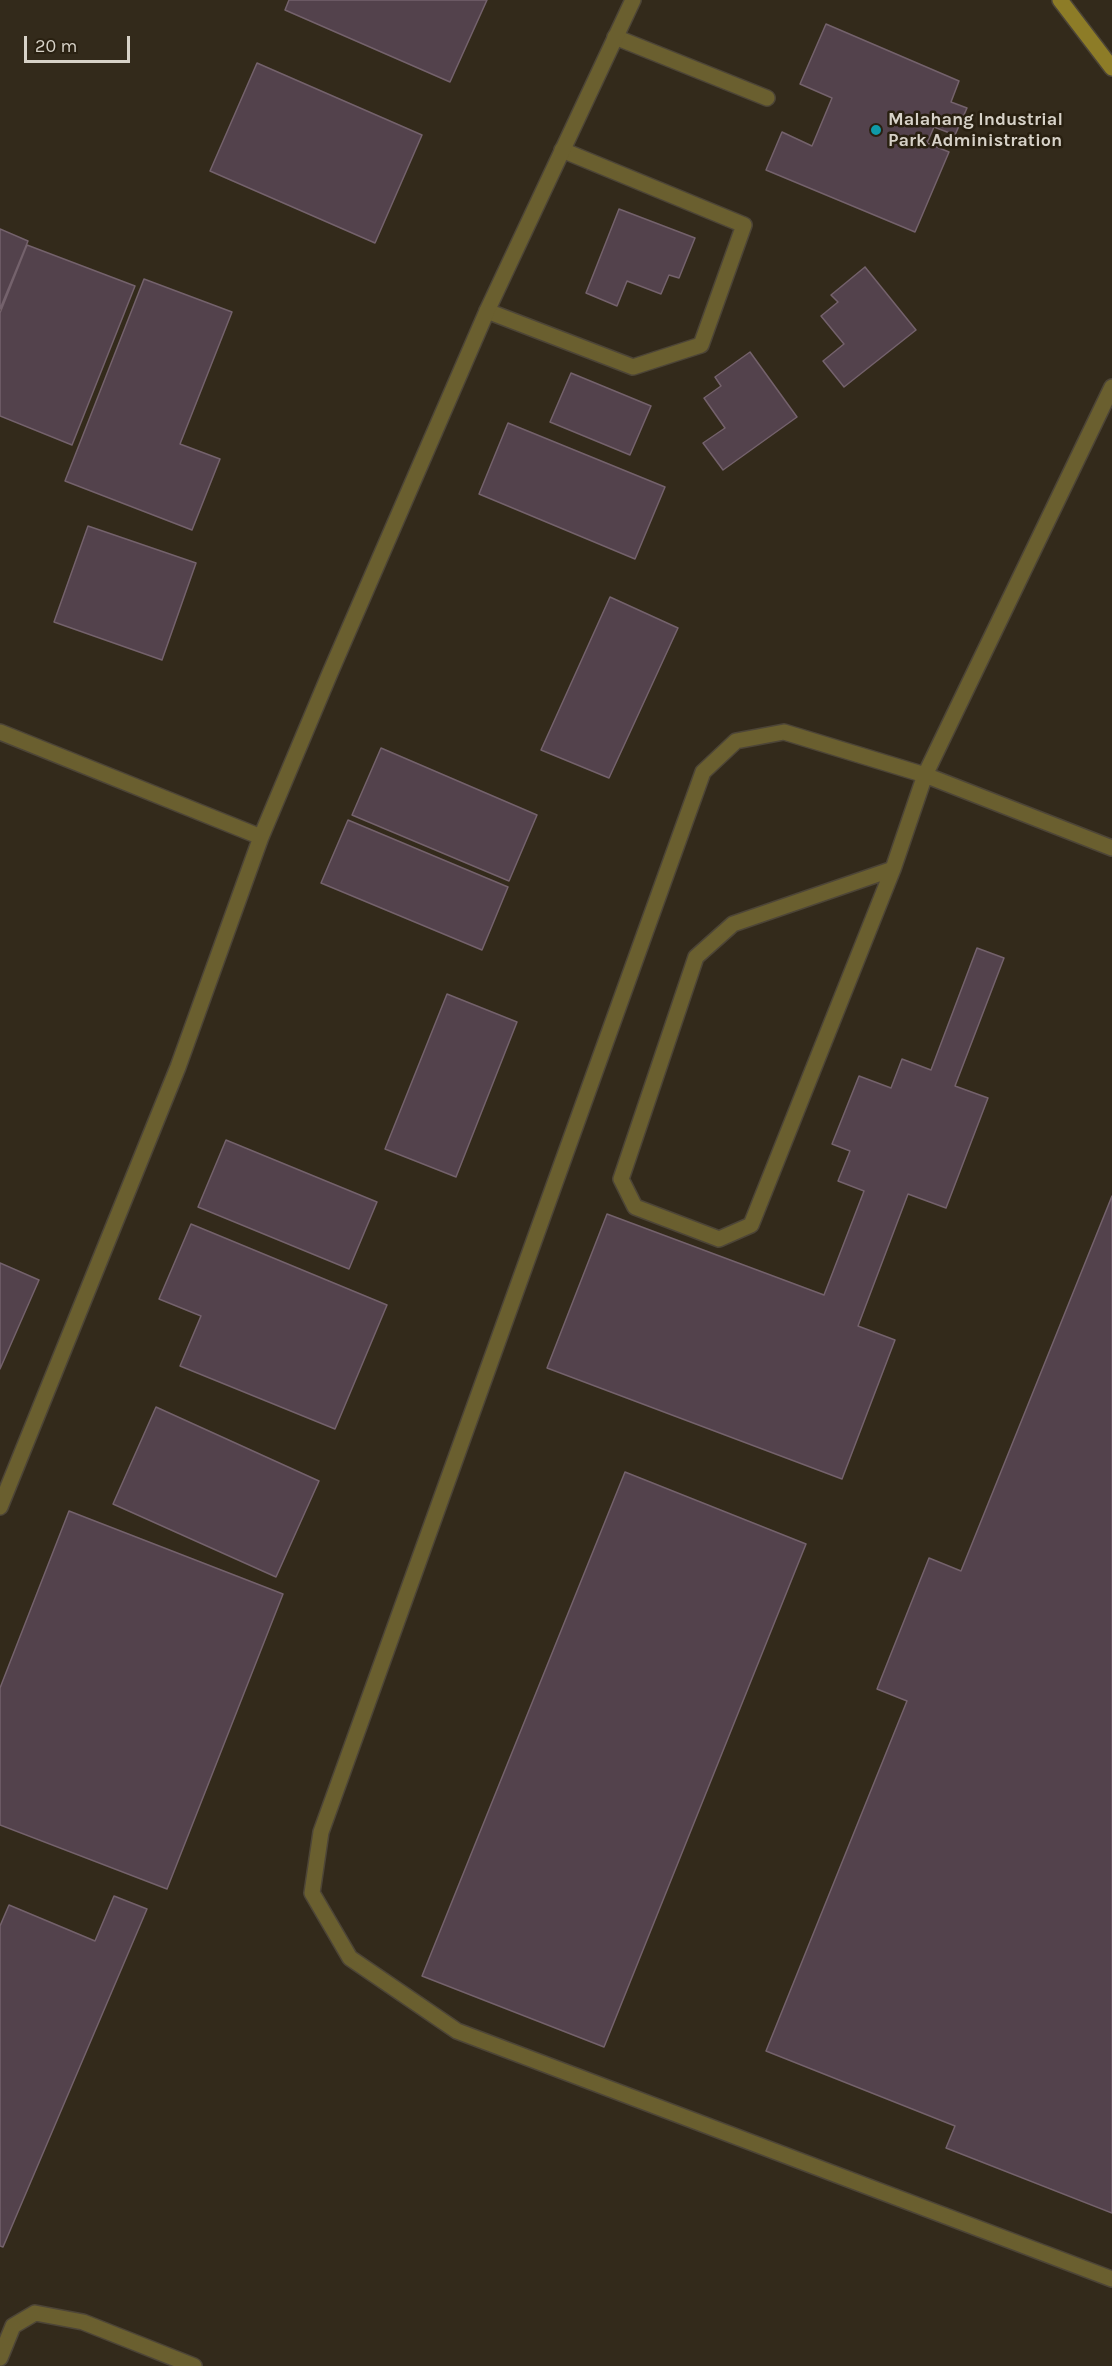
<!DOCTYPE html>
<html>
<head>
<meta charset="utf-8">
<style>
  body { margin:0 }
  #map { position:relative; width:1112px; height:2366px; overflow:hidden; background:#332a1b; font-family:Karla,sans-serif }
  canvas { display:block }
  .scale { position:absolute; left:24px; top:36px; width:106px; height:27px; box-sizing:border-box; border:3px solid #d7d2c8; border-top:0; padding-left:8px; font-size:18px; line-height:21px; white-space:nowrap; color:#d7d2c8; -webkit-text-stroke:4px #292011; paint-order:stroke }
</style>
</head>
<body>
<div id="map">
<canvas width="1112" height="2366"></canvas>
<div class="scale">20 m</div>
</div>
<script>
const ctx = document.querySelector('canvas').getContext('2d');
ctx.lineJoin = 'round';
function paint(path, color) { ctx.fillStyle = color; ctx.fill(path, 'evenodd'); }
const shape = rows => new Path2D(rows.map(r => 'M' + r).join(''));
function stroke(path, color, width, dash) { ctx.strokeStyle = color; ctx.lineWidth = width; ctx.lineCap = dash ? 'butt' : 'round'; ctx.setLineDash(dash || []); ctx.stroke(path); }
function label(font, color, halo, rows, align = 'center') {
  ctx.font = font + ' Karla,sans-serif'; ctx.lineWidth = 5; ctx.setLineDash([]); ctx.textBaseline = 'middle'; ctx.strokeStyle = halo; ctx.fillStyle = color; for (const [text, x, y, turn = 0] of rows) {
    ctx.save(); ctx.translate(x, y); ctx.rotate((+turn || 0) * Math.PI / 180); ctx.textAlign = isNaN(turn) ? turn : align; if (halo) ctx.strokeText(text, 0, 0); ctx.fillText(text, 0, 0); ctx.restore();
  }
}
const building = shape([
  [289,0,487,0,450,82,285,10,289,0],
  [826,24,959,81,951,102,967,108,955,135,934,127,927,143,949,152,915,232,766,170,782,132,812,146,832,98,800,84,826,24],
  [257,63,422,135,375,243,210,171,257,63],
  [619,209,695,238,679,278,669,275,661,294,627,281,617,306,586,293,619,209],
  [0,229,28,241,0,309,0,229],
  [27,245,135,286,72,445,0,416,0,313,27,245],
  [865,267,916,330,844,387,823,361,844,344,821,316,838,302,831,295,865,267],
  [144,279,232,312,180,444,220,459,192,530,65,481,144,279],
  [750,352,797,417,723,470,703,443,725,428,704,398,721,386,715,377,750,352],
  [571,373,651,406,630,455,550,422,571,373],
  [508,423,665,487,635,559,479,494,508,423],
  [88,526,196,563,162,660,54,622,88,526],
  [610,597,678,628,609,778,541,750,610,597],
  [381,748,537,815,509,881,352,815,381,748],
  [348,820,508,887,482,950,321,883,348,820],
  [977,948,1004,958,955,1086,988,1098,946,1208,908,1194,858,1326,895,1340,842,1479,547,1368,607,1214,824,1295,864,1191,838,1181,850,1151,832,1144,859,1076,891,1088,902,1059,931,1070,977,948],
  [447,994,517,1022,456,1177,385,1149,447,994],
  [226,1140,377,1202,349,1269,198,1207,226,1140],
  [1112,1196,1112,2213,946,2148,955,2126,766,2051,907,1701,877,1689,929,1558,961,1571,1112,1196],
  [191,1224,387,1305,335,1429,180,1366,201,1316,159,1299,191,1224],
  [0,1263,39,1280,0,1369,0,1263],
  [156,1407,319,1481,276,1577,113,1504,156,1407],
  [625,1472,806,1544,604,2047,422,1976,625,1472],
  [69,1511,283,1594,167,1889,0,1825,0,1688,69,1511],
  [114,1896,147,1909,3,2247,0,2246,0,1926,9,1905,95,1941,114,1896]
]);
paint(building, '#53424c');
stroke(building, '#74626c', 1.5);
const lane = shape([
  [615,37,767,98],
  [487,311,633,367,701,345,744,225,562,150],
  [1112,848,925,775,784,732,736,741,703,772,321,1832,312,1893,350,1958,457,2031,1112,2279],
  [893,869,733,924,696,957,621,1179,635,1207,719,1239,751,1225,893,869,925,775,1112,387]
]);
const street = shape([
  [0,732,261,837],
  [0,1507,178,1067,261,837,330,673,487,311,633,0],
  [0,2358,13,2326,35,2313,83,2322,194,2366]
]);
const secondary = shape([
  [1060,0,1112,68]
]);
stroke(lane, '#4d4537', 18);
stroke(street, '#4d4537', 18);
stroke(secondary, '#4d4537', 18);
stroke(lane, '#6a5f2f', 15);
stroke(street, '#6a5f2f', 15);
stroke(secondary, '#8d7c27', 15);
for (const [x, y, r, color] of [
  [876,130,6,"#0f9aa8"]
]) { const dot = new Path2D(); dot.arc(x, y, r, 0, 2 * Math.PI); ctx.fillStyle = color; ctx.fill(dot); stroke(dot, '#292011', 2); }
label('bold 18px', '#d7d2c8', '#292011', [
  ["Malahang Industrial",888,120],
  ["Park Administration",888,141]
], 'left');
</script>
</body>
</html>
